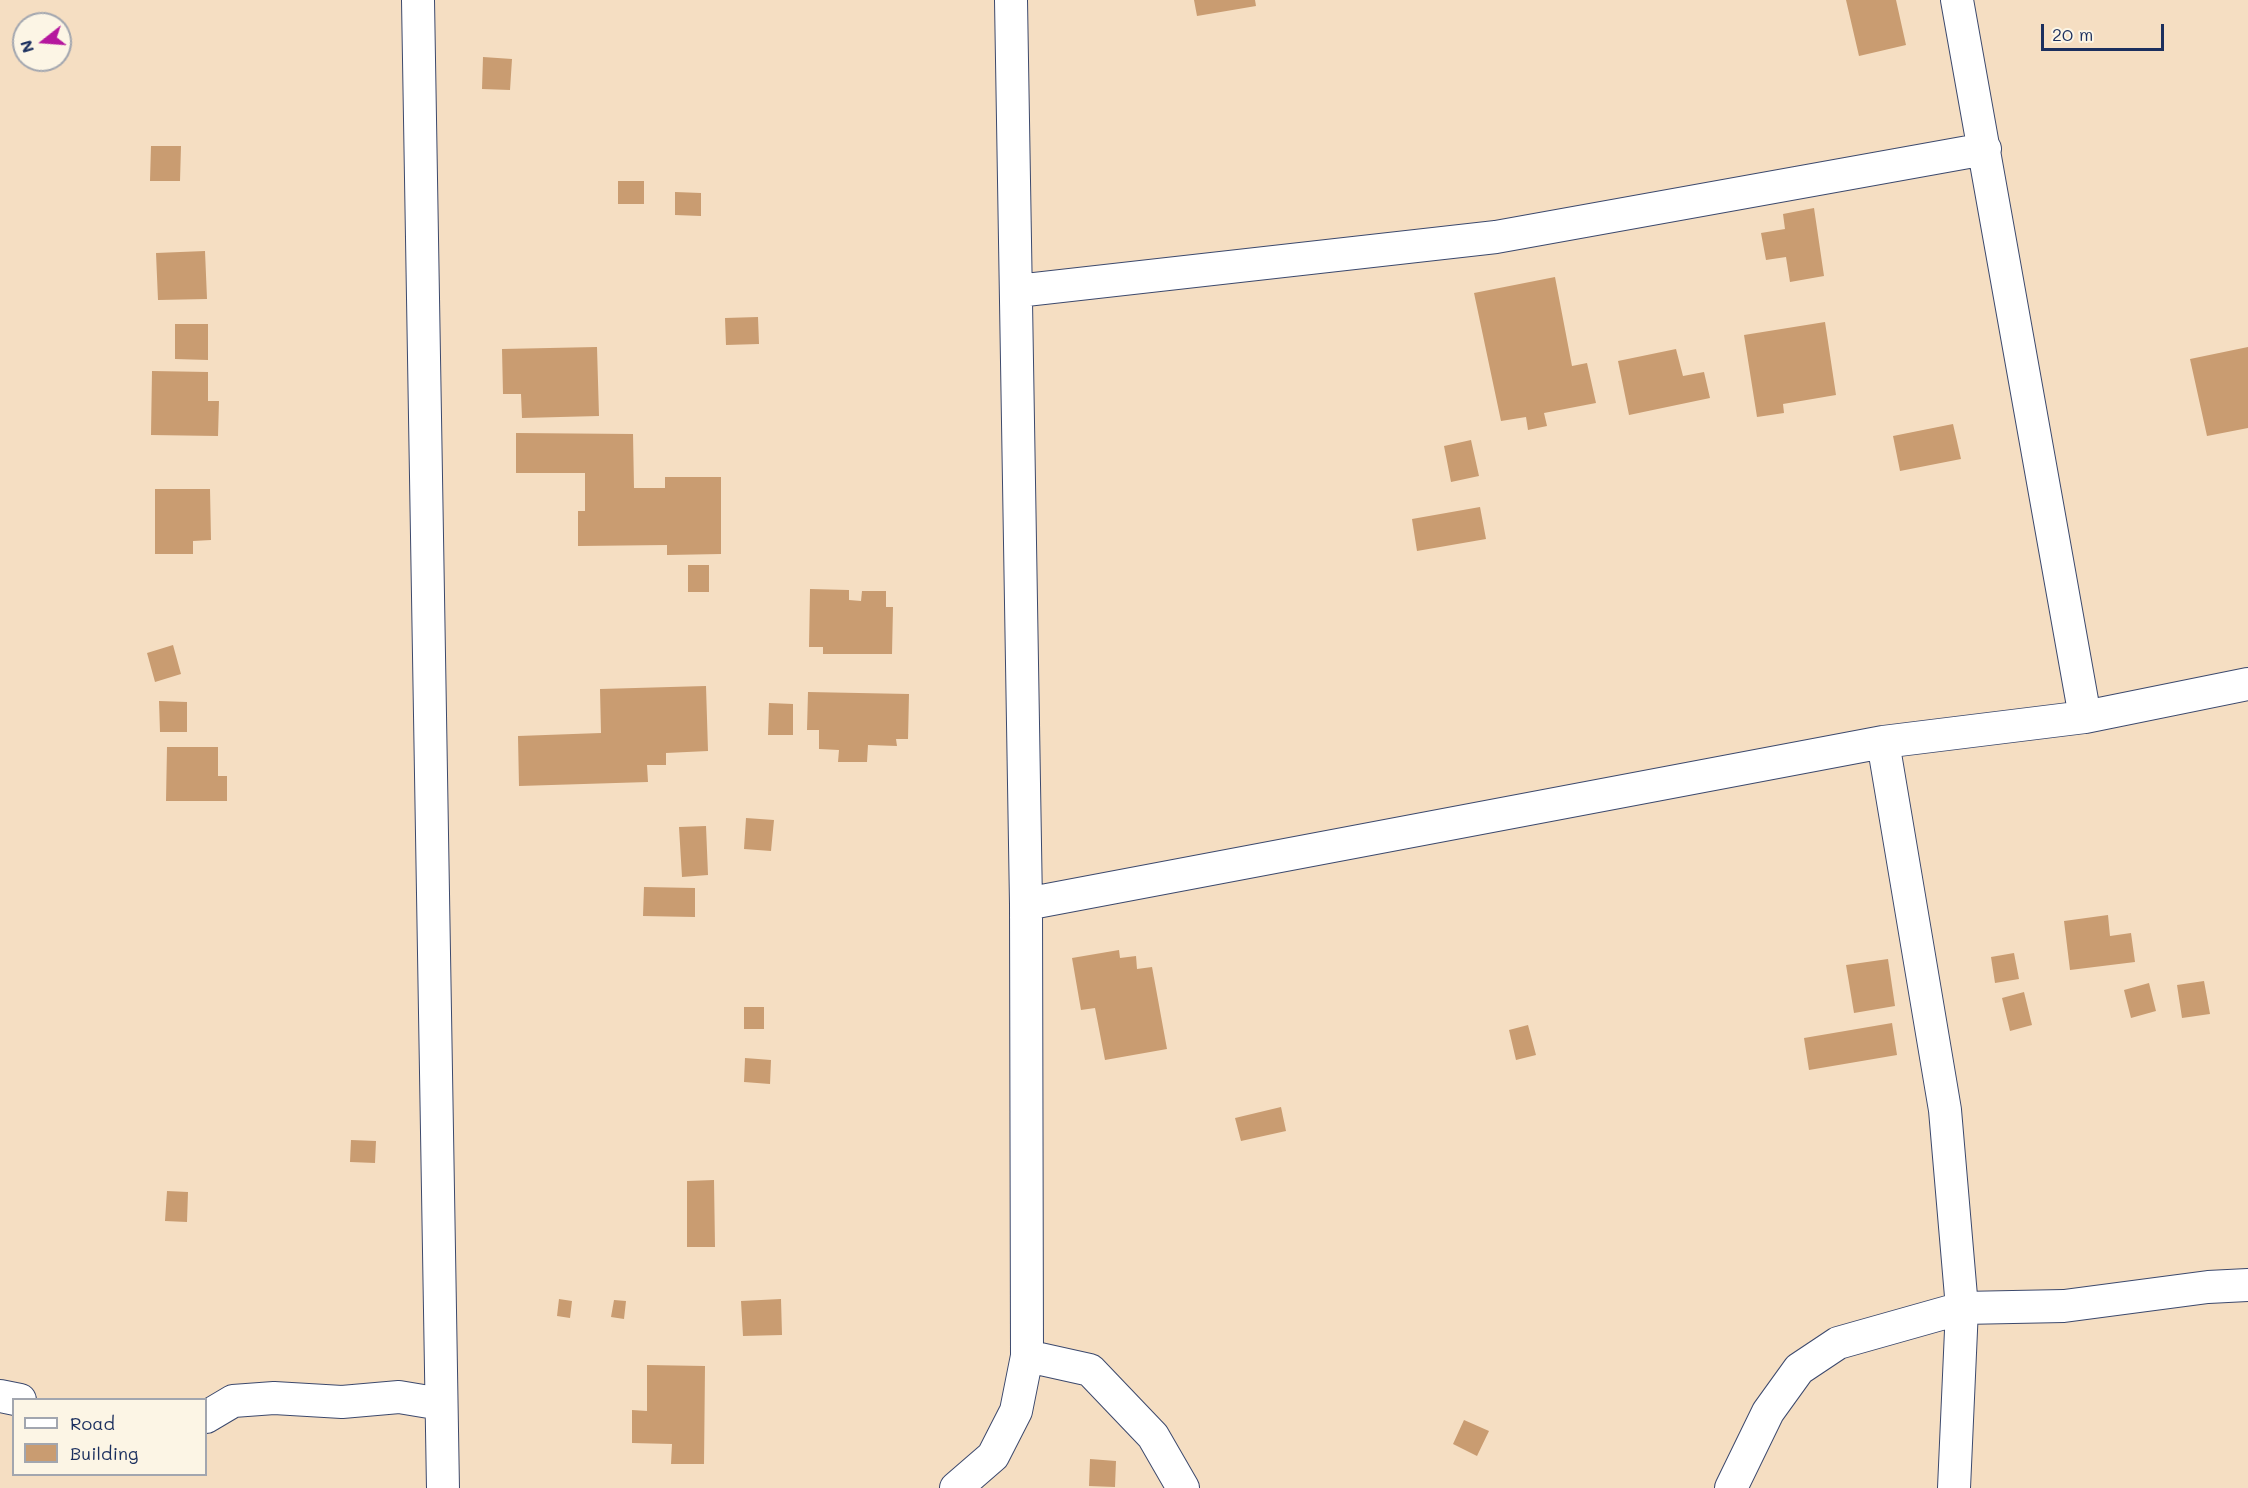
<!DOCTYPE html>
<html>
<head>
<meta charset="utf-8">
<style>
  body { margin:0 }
  #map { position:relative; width:2248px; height:1488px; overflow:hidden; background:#f5dec2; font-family:Mali,sans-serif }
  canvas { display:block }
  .legend { position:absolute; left:12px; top:1398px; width:195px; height:78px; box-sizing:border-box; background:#fcf5e5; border:2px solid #a2a6af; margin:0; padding:8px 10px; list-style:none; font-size:18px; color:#1b2f5e }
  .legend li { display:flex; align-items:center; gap:12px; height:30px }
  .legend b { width:30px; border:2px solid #a2a6af }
  .north { position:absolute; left:12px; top:12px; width:60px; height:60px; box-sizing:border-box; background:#fcf5e5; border:2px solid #a2a6af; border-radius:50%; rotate:253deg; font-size:16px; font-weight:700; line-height:24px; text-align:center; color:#1b2f5e }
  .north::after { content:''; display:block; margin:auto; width:21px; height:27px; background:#b5179e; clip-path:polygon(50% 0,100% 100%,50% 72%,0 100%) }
  .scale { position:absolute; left:2041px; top:24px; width:123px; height:27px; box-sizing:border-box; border:3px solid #1b2f5e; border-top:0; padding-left:8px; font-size:18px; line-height:21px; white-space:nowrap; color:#1b2f5e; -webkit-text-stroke:4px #fcf5e5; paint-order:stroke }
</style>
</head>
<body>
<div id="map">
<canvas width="2248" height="1488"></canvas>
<ul class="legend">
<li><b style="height:8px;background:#fff"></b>Road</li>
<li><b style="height:16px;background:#c99c71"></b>Building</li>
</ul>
<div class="north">N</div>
<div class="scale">20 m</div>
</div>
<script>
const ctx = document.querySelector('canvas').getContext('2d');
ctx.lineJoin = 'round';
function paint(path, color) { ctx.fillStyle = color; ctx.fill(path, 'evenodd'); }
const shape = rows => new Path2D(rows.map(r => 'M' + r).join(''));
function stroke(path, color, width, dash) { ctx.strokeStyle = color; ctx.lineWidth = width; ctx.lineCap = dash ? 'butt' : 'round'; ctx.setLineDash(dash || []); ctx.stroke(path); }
paint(shape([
  [1194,0,1255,0,1256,6,1197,16],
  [1846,0,1896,0,1906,45,1859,56],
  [483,57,512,59,510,90,482,89],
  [151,146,181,146,180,181,150,181],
  [618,181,644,181,644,204,618,204],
  [675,192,701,193,701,216,675,215],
  [1814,208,1824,276,1790,282,1786,257,1766,260,1761,233,1785,229,1783,214],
  [205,251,207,299,158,300,156,253],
  [1555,277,1572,366,1587,363,1596,403,1544,413,1547,426,1528,430,1526,417,1501,421,1474,293],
  [758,317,759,344,726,345,725,318],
  [1825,322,1836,395,1783,404,1784,413,1757,417,1744,335],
  [175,324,208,324,208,360,175,359],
  [597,347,599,416,522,418,521,394,503,394,502,349],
  [2248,347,2248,428,2207,436,2190,359],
  [1676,349,1683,376,1704,372,1710,398,1629,415,1618,361],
  [152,371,208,372,208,401,219,401,218,436,151,435],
  [1953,424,1961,459,1900,471,1893,436],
  [516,433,633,434,634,488,665,488,665,477,721,477,721,554,667,555,667,545,578,546,578,511,585,511,585,473,516,473],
  [1471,440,1479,476,1451,482,1444,446],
  [155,489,210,489,211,540,193,541,193,554,155,554],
  [1480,507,1486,539,1417,551,1412,519],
  [688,565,709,565,709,592,688,592],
  [810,589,849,590,849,600,861,601,862,591,886,591,886,607,893,607,892,654,823,654,823,647,809,647],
  [173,645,181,674,155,682,147,653],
  [706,686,708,751,666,753,666,765,647,765,648,782,519,786,518,736,601,733,600,689],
  [808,692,909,694,908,739,896,739,897,746,868,745,867,762,838,762,839,750,819,749,819,730,807,730],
  [159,701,187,702,187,732,160,732],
  [769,703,793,704,793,735,768,735],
  [167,747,218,747,218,776,227,776,227,801,166,801],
  [746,818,774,820,771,851,744,849],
  [706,826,708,875,682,877,679,827],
  [644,887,695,888,695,917,643,916],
  [2108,915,2110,936,2131,933,2135,962,2070,970,2064,921],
  [1119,950,1120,958,1136,956,1137,969,1152,967,1167,1049,1105,1060,1095,1008,1081,1010,1072,958],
  [2014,953,2019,979,1995,983,1991,957],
  [1888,959,1895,1006,1854,1013,1846,965],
  [2204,981,2210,1014,2182,1018,2177,985],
  [2149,983,2156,1011,2131,1018,2124,990],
  [2024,992,2032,1025,2010,1031,2002,998],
  [744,1007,764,1007,764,1029,744,1029],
  [1892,1023,1897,1055,1809,1070,1804,1038],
  [1528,1025,1536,1055,1516,1060,1509,1030],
  [745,1058,771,1060,770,1084,744,1082],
  [1281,1107,1286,1131,1241,1141,1235,1118],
  [351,1140,376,1141,375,1163,350,1162],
  [714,1180,715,1247,687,1247,687,1181],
  [167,1191,188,1192,187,1222,165,1221],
  [559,1299,572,1301,570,1318,557,1316],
  [781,1299,782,1335,743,1336,741,1301],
  [614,1300,626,1301,624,1319,611,1317],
  [647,1365,705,1366,704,1464,671,1464,672,1444,632,1443,632,1410,647,1411],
  [1464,1420,1489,1431,1477,1456,1453,1444],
  [1090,1459,1116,1461,1115,1487,1089,1486]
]), '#c99c71');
const minor = shape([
  [418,0,443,1488],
  [1957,0,2085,717],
  [1017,291,1496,237,1985,149],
  [1883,742,1945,1110,1962,1308,1954,1488],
  [1026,904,1883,742,2085,717,2248,684],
  [1027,1356,1090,1370,1153,1436,1183,1488],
  [0,1396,20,1400],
  [206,1417,233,1401,274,1398,342,1402,399,1397,441,1404],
  [956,1488,993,1456,1016,1411,1027,1356,1026,904,1011,0],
  [1731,1488,1768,1412,1799,1369,1838,1343,1962,1308,2064,1306,2208,1287,2248,1285]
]);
stroke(minor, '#3c496d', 34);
stroke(minor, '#fff', 32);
</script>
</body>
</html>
